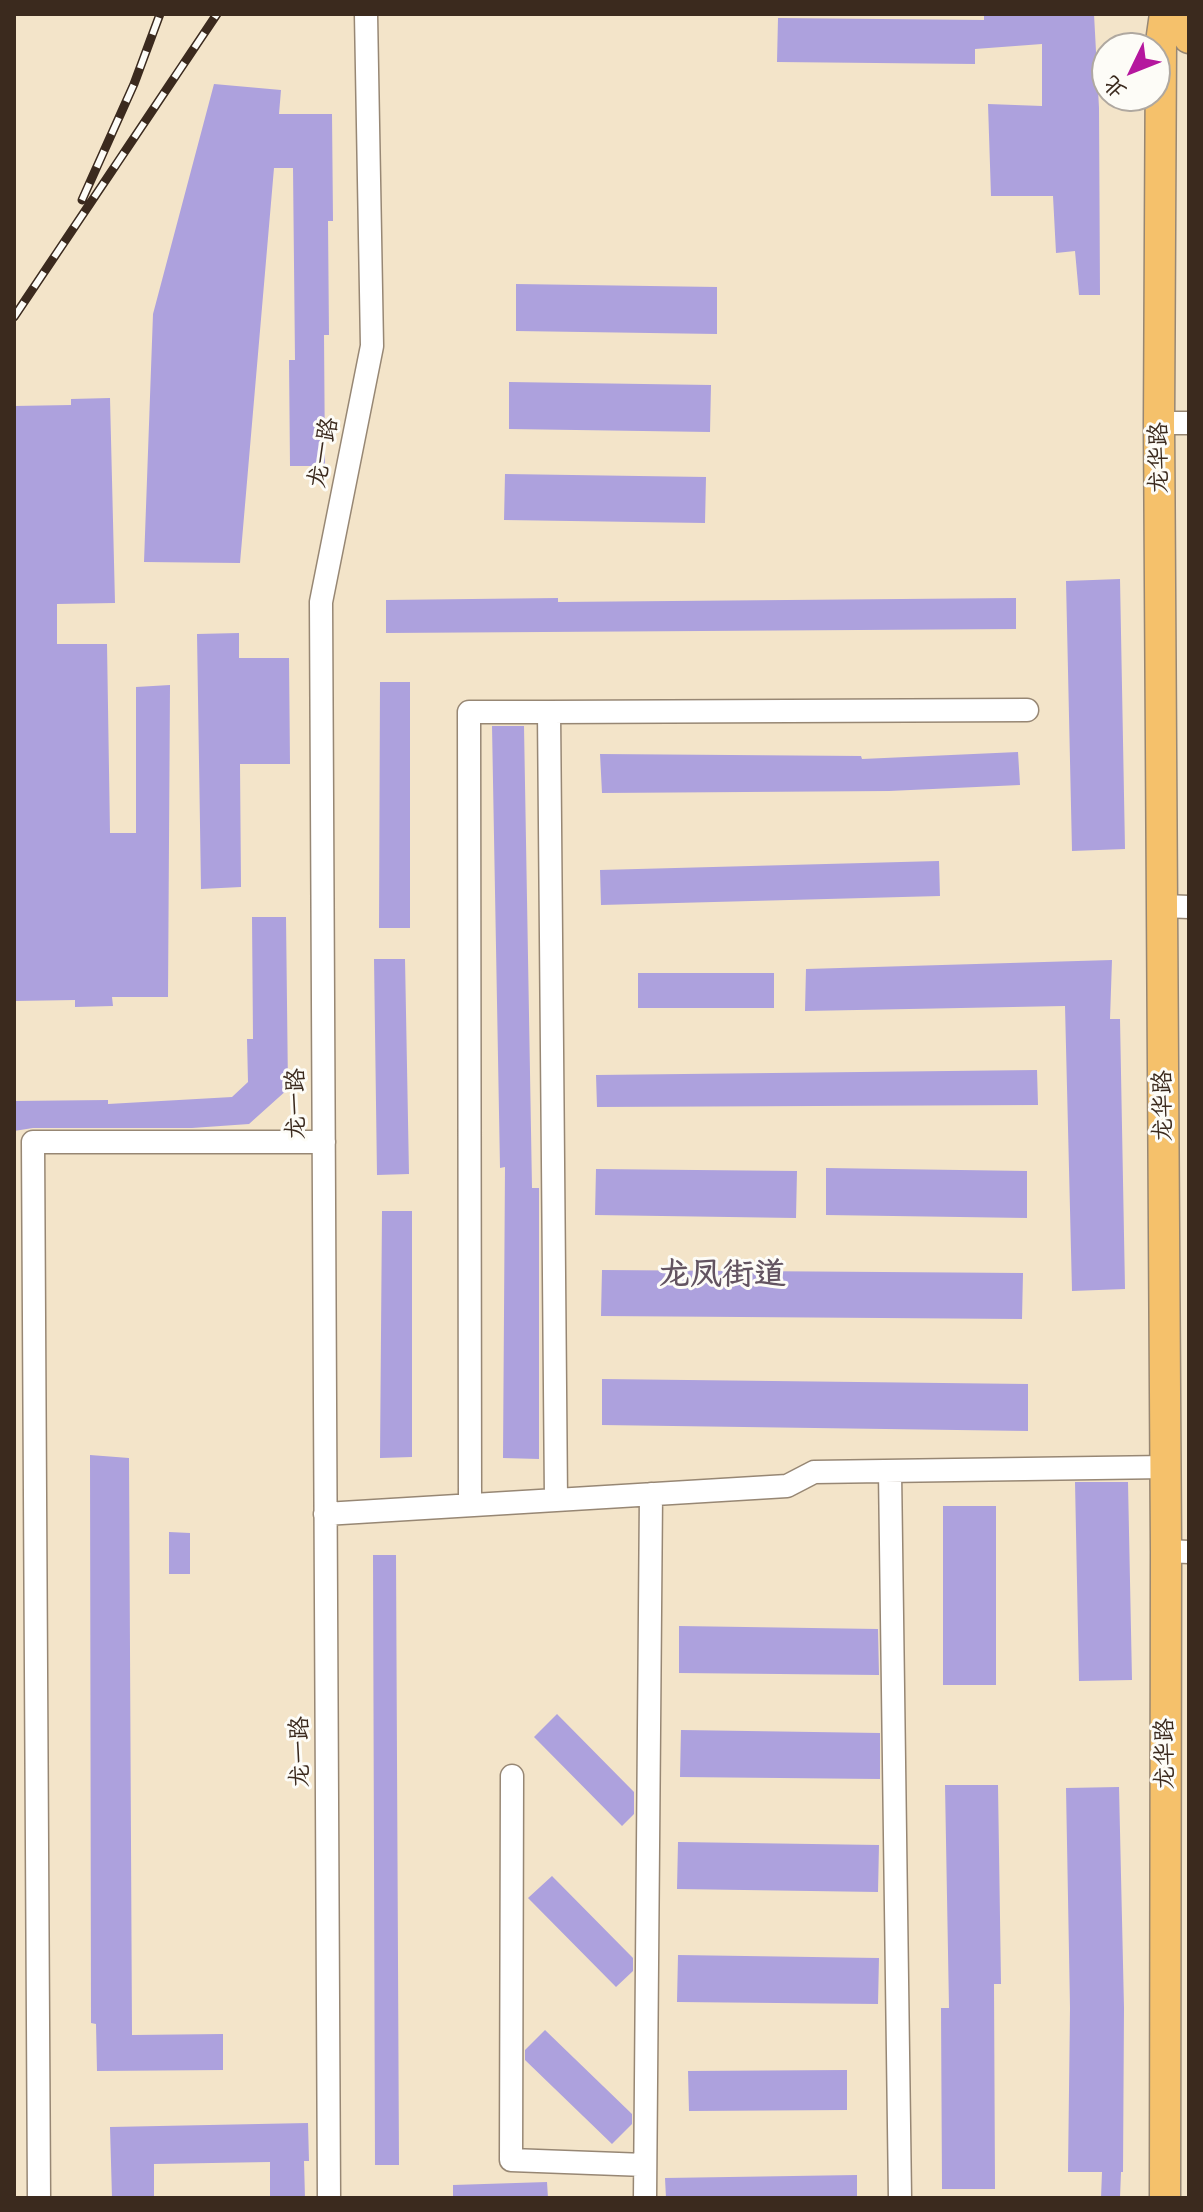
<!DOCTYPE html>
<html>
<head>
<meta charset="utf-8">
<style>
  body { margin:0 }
  #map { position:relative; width:1203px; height:2212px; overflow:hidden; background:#f3e4c9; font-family:"Shantell Sans","LXGW WenKai TC",sans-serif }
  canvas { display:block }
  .frame { position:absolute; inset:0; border:16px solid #3b2a1e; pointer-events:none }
  .north { position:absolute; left:1091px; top:32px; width:80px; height:80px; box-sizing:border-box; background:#fdfcf7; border:2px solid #afa8a0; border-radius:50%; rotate:227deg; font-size:22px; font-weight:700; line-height:32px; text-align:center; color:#3b2a1e }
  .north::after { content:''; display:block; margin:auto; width:28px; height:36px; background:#b5179e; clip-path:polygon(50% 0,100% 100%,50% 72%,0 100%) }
</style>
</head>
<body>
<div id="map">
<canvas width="1203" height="2212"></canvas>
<div class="frame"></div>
<div class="north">北</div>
</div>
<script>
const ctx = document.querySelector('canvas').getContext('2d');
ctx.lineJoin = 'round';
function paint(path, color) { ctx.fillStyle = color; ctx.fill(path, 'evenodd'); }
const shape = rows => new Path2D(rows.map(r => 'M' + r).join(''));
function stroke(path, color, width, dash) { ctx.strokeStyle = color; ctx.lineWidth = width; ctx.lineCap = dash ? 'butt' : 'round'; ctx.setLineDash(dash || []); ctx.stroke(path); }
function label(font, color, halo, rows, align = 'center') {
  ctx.font = font + ' "Shantell Sans","LXGW WenKai TC",sans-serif'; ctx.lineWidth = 6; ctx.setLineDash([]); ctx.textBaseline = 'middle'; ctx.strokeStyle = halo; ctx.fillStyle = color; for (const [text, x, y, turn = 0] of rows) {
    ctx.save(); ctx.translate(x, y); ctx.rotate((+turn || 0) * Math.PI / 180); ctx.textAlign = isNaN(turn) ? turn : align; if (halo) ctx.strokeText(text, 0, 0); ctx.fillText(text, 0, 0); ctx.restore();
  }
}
paint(shape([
  [984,14,1094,14,1099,108,1100,295,1079,295,1075,251,1056,253,1053,196,991,196,988,104,1042,106,1042,44,975,49,975,64,777,62,778,18,984,20],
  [214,84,281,90,279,114,332,114,333,221,328,221,329,335,324,335,325,466,290,466,289,360,295,360,293,168,274,168,240,563,144,562,153,314],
  [516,284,717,287,717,334,516,331],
  [509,382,711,385,710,432,509,429],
  [110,398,115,603,57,604,57,644,107,644,110,833,136,833,136,687,170,685,168,997,112,997,113,1006,75,1007,75,1000,14,1001,14,406,71,405,71,399],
  [505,474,706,477,705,523,504,520],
  [1120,579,1125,849,1072,851,1066,581],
  [558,598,558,602,1016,598,1016,629,386,633,386,600],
  [239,633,239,658,289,658,290,764,240,764,241,887,201,889,197,634],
  [380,682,410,682,410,928,379,928],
  [492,726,524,726,532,1188,539,1188,539,1459,503,1458,505,1167,500,1168],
  [1018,752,1020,785,889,791,602,793,600,754,861,756,862,759],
  [939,861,940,896,601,905,600,870],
  [252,917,286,917,288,1089,249,1124,192,1128,33,1128,14,1131,14,1101,108,1100,108,1104,232,1097,248,1082,247,1039,253,1039],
  [374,959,405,959,409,1174,377,1175],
  [1112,960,1110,1019,1120,1019,1125,1289,1072,1291,1065,1006,805,1011,806,969],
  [638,973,774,973,774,1008,638,1008],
  [1037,1070,1038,1105,597,1107,596,1075],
  [826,1168,1027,1171,1027,1218,826,1215],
  [596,1169,797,1171,796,1218,595,1215],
  [382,1211,412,1211,412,1457,380,1458],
  [602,1270,1023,1273,1022,1319,601,1316],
  [602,1379,1028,1384,1028,1431,602,1425],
  [90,1455,129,1458,132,2035,223,2034,223,2070,97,2071,96,2024,91,2023],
  [1075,1482,1128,1482,1132,1680,1079,1681],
  [943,1506,996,1506,996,1685,943,1685],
  [169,1532,190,1533,190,1574,169,1574],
  [373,1555,396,1555,399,2165,375,2165],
  [679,1626,878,1629,879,1675,679,1673],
  [557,1714,634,1792,634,1814,622,1826,534,1737],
  [681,1730,880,1733,880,1779,680,1777],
  [945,1785,998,1785,1001,1984,994,1984,995,2189,942,2189,941,2008,949,2008],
  [1119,1787,1124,2008,1123,2172,1121,2172,1120,2198,1101,2198,1102,2172,1068,2172,1070,2008,1066,1788],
  [678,1842,879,1845,878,1892,677,1889],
  [552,1876,633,1958,633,1971,616,1987,528,1898],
  [678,1955,879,1958,878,2004,677,2002],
  [545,2030,632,2114,632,2124,612,2144,525,2060,525,2050],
  [847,2070,847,2110,689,2111,688,2071],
  [308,2123,309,2161,304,2161,305,2198,270,2198,270,2162,154,2164,154,2198,112,2198,110,2127],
  [857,2175,857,2198,666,2198,665,2178],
  [547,2182,548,2198,453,2198,453,2185]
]), '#ada1dd');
const minor = shape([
  [1159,423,1189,423],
  [549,712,1027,710],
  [1163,906,1189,907],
  [890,1471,900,2198],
  [470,1505,469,712,549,712,556,1500],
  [325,1514,787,1486,814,1472,1166,1467],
  [1166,1551,1189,1552],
  [512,1776,511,2160,645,2165],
  [39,2198,33,1142,324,1142],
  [329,2198,321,602,372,346,366,14],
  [645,2198,651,1494]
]);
const major = shape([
  [1165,14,1161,42,1159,423,1166,1551,1165,2198],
  [1184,14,1189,38]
]);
stroke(minor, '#978774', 25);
stroke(major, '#978774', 33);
stroke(minor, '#fff', 22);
stroke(major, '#f5c16b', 30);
const rail = shape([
  [82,200,134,84,160,14],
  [14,317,217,14]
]);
stroke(rail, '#3b2a1e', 9);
stroke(rail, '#fdfcf7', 6, [18]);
label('24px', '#3b2a1e', '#fdfcf7', [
  ["龙一路",324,453,-79],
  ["龙华路",1160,458,-90],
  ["龙一路",297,1104,-90],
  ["龙华路",1164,1106,-90],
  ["龙一路",301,1752,-90],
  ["龙华路",1166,1754,-90]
]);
label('bold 32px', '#635461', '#fdfcf7', [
  ["龙凤街道",722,1276]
]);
</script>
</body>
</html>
